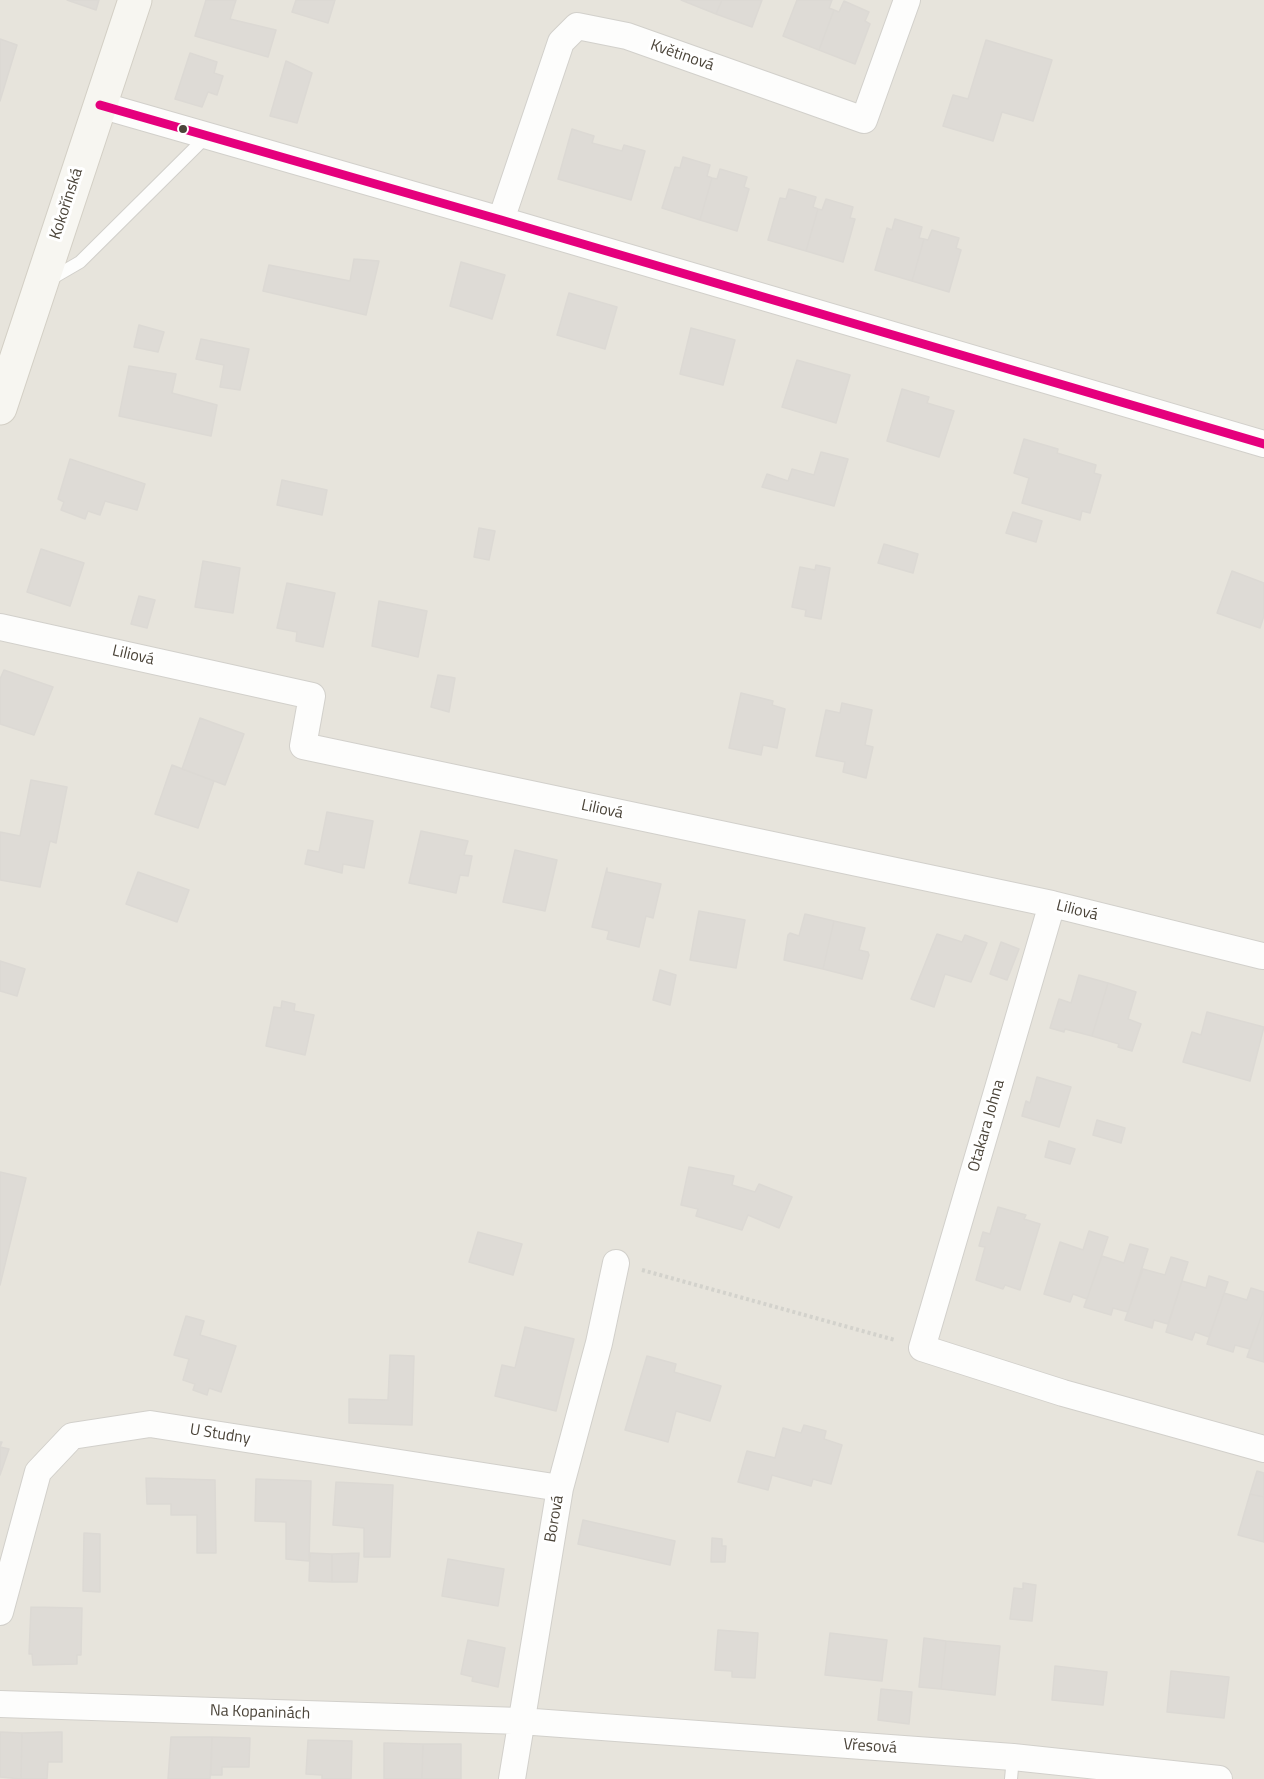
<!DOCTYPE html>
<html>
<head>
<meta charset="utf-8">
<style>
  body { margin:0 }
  canvas { display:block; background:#f4f2ee }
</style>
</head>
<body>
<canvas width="1264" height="1779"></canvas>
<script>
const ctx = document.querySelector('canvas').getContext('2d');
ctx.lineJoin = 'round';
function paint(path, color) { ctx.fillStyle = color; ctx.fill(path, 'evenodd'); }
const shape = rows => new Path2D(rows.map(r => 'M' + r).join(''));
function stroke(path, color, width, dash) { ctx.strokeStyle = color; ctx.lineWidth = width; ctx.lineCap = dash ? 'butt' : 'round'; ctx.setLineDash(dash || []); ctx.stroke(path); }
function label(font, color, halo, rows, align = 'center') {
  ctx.font = font + ' "Titillium Web",sans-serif'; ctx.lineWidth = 6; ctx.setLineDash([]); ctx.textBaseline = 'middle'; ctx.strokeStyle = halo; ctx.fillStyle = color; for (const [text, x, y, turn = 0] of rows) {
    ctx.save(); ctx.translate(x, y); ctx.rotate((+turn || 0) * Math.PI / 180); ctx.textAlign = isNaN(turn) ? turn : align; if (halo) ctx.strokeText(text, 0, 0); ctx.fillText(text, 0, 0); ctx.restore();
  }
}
paint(shape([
  [0,0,1264,0,1264,1779,0,1779]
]), '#e7e4dc');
const building = shape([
  [67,0,99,0,96,10,67,0],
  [206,0,236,0,230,19,276,30,268,57,195,36,206,0],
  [296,0,335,0,328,23,292,12,296,0],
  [681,0,722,0,716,14,681,0],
  [722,0,762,0,752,27,716,14,722,0],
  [797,0,832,0,829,8,834,10,819,50,783,36,797,0],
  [844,1,869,12,865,21,870,24,855,64,819,50,834,10,839,12,844,1],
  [0,39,17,45,0,101,0,39],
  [986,40,1052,60,1033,121,1002,112,993,141,943,126,953,95,968,99,986,40],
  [190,53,217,62,214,73,223,76,217,95,208,92,202,107,175,99,190,53],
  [286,61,312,73,297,123,270,116,286,61],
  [572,129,594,136,592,143,622,151,624,145,645,151,631,200,558,179,572,129],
  [683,157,710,165,707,176,712,178,700,220,662,208,675,167,680,168,683,157],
  [720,169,747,177,744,187,749,189,737,231,700,220,712,178,717,179,720,169],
  [789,189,816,197,813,207,818,209,806,251,768,240,780,198,786,199,789,189],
  [826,199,853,207,850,218,855,219,843,262,806,251,818,209,822,210,826,199],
  [895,219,922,227,919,238,924,239,912,281,875,270,887,228,892,230,895,219],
  [932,230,959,238,956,248,961,250,949,292,912,281,924,239,928,240,932,230],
  [354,259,379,261,366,315,263,291,269,265,350,281,354,259],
  [461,262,505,275,492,319,450,306,461,262],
  [569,293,617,307,605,349,557,335,569,293],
  [139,325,164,332,158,352,134,347,139,325],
  [691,328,735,340,723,385,680,374,691,328],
  [201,339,249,349,240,390,220,387,224,365,196,359,201,339],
  [797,360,850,375,836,423,782,407,797,360],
  [129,366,176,374,172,393,217,405,211,436,119,416,129,366],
  [902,389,929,397,927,403,954,411,939,457,887,441,902,389],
  [1024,439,1058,449,1057,453,1096,465,1094,473,1101,475,1090,513,1082,511,1080,520,1022,503,1029,478,1014,473,1024,439],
  [821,452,848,459,834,506,762,487,767,474,788,481,792,469,814,475,821,452],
  [70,459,145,484,137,510,105,501,100,515,88,511,85,519,61,510,64,502,58,499,70,459],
  [282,480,327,490,322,515,277,505,282,480],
  [1013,512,1042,521,1036,542,1006,533,1013,512],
  [479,528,495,531,489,560,474,557,479,528],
  [884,544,918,554,913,573,878,563,884,544],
  [41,549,84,563,70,606,27,592,41,549],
  [203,561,240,568,233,613,195,607,203,561],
  [816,565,830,568,821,619,805,616,806,610,792,607,800,567,815,570,816,565],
  [1232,571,1264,583,1264,616,1260,628,1217,613,1232,571],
  [287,583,335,593,323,647,296,641,297,632,277,628,287,583],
  [139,596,155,600,147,628,131,624,139,596],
  [379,601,427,611,418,657,372,646,379,601],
  [4,670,53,687,34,735,0,724,0,679,4,670],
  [438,675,455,678,449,712,431,707,438,675],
  [741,693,773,701,772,705,785,709,777,748,763,745,761,755,729,748,741,693],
  [842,703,872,710,865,745,873,747,866,778,843,772,845,762,816,756,826,710,840,713,842,703],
  [200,718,244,734,225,785,182,769,200,718],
  [172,765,214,781,198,828,155,814,172,765],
  [31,780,67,787,56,843,50,841,40,887,0,880,0,832,20,836,31,780],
  [327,812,373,821,364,868,343,864,342,873,305,864,308,850,319,852,327,812],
  [421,831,468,841,464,855,472,856,468,876,460,875,456,893,409,883,421,831],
  [515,850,557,860,545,911,503,902,515,850],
  [607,868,607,872,661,884,653,918,646,916,639,947,607,939,609,931,592,927,607,868],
  [138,872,189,890,177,922,126,904,138,872],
  [699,911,745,920,736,968,690,960,699,911],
  [805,914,834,921,823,969,784,960,788,935,790,933,799,936,805,914],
  [834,921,865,928,859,950,868,952,869,955,862,979,823,969,834,921],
  [937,934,962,942,965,935,987,943,971,982,945,974,934,1007,911,999,937,934],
  [1001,942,1019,949,1007,980,990,974,1001,942],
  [0,961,25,969,17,996,0,991,0,961],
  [660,970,676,975,670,1005,653,1000,660,970],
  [1079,975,1108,983,1092,1036,1065,1029,1064,1032,1050,1028,1059,999,1071,1003,1079,975],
  [1108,983,1136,992,1128,1019,1141,1024,1132,1051,1118,1047,1119,1044,1092,1036,1108,983],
  [282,1001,295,1004,294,1011,314,1015,305,1055,266,1046,274,1007,281,1008,282,1001],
  [1207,1012,1264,1027,1250,1081,1183,1062,1192,1032,1201,1035,1207,1012],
  [1037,1077,1071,1087,1059,1127,1022,1116,1026,1101,1030,1103,1037,1077],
  [1097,1120,1125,1128,1121,1143,1093,1135,1097,1120],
  [1049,1141,1075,1149,1070,1164,1045,1157,1049,1141],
  [689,1167,734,1176,732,1185,755,1192,759,1184,792,1197,779,1228,748,1215,742,1230,696,1216,698,1209,681,1205,689,1167],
  [0,1172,26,1178,0,1285,0,1172],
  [998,1207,1026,1215,1024,1219,1040,1224,1020,1290,1005,1285,1003,1289,976,1280,985,1247,979,1246,983,1232,990,1234,998,1207],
  [1089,1231,1108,1237,1087,1299,1073,1294,1070,1302,1044,1294,1060,1242,1083,1250,1089,1231],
  [478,1232,522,1244,513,1275,469,1262,478,1232],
  [1130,1244,1148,1249,1128,1312,1113,1308,1111,1315,1084,1307,1102,1256,1124,1263,1130,1244],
  [1171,1257,1188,1262,1168,1324,1154,1320,1152,1328,1125,1320,1143,1269,1165,1275,1171,1257],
  [1209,1276,1228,1282,1209,1337,1195,1332,1192,1340,1166,1332,1182,1281,1206,1288,1209,1276],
  [1251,1288,1264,1292,1264,1309,1250,1349,1235,1345,1233,1352,1207,1344,1224,1293,1247,1300,1251,1288],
  [1264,1309,1264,1362,1247,1357,1264,1309],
  [186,1316,204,1321,200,1335,236,1346,221,1392,209,1388,207,1395,193,1390,195,1384,183,1380,189,1359,174,1355,186,1316],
  [525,1327,574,1339,556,1411,495,1396,502,1365,515,1368,525,1327],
  [390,1355,414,1356,412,1425,349,1423,349,1399,388,1400,390,1355],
  [647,1356,676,1364,674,1372,721,1386,710,1421,676,1411,668,1442,625,1430,647,1356],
  [804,1425,826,1431,824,1439,842,1445,831,1484,813,1479,811,1486,772,1475,768,1490,738,1482,747,1451,775,1458,783,1428,801,1433,804,1425],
  [0,1442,2,1442,0,1447,9,1449,0,1475,0,1442],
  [1257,1471,1264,1473,1264,1497,1250,1494,1257,1471],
  [146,1478,215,1480,216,1553,197,1553,197,1515,171,1515,171,1504,147,1504,146,1478],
  [256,1479,311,1481,309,1561,286,1559,286,1522,255,1521,256,1479],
  [336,1482,393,1485,390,1557,364,1557,364,1528,333,1525,336,1482],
  [1250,1494,1264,1497,1264,1542,1238,1535,1250,1494],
  [583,1520,675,1541,670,1565,578,1544,583,1520],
  [84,1533,100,1534,100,1592,83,1591,84,1533],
  [712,1538,722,1539,722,1546,726,1546,725,1562,711,1562,712,1538],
  [310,1553,332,1554,332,1582,309,1581,310,1553],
  [359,1553,357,1582,332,1582,332,1554,359,1553],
  [448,1559,504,1569,498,1606,442,1596,448,1559],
  [1023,1583,1036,1585,1032,1621,1010,1619,1014,1588,1023,1589,1023,1583],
  [31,1607,82,1608,81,1655,77,1655,77,1664,33,1665,32,1654,29,1654,31,1607],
  [718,1630,758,1633,755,1678,732,1677,732,1671,715,1670,718,1630],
  [830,1633,887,1640,882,1681,825,1675,830,1633],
  [924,1638,946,1641,941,1689,919,1687,924,1638],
  [468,1640,505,1648,498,1687,472,1681,473,1677,461,1674,468,1640],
  [946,1641,1000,1646,995,1695,941,1689,946,1641],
  [1055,1666,1107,1672,1103,1705,1052,1700,1055,1666],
  [1171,1671,1229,1677,1224,1718,1167,1712,1171,1671],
  [881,1689,912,1692,909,1724,878,1720,881,1689],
  [0,1732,22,1733,21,1779,0,1777,0,1732],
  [62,1732,62,1762,48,1762,47,1779,21,1779,22,1733,62,1732],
  [171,1737,212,1737,210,1779,168,1779,171,1737],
  [212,1737,250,1738,249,1767,222,1767,222,1775,211,1775,212,1737],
  [308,1740,352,1741,351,1779,322,1779,322,1775,306,1774,308,1740],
  [384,1743,423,1744,422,1779,384,1779,384,1743],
  [423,1744,461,1744,461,1779,422,1779,423,1744]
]);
paint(building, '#dedbd6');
stroke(building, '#dcd9d4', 1.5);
const lane = shape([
  [49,280,80,262,207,136],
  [1011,1779,1013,1757]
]);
const street = shape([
  [100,105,501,220,1264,444],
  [501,220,561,42,577,26,627,36,864,120,907,0],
  [0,627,312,696,303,746,1052,904,1262,956],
  [1052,904,922,1348,1063,1393,1264,1449],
  [0,1612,38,1472,72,1436,150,1424,560,1488],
  [0,1704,520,1721,1013,1757,1219,1779],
  [512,1779,560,1488,599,1343,616,1263]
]);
const secondary = shape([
  [0,408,135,0]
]);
stroke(lane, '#d2d0cb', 14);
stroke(street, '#d2d0cb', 28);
stroke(secondary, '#d3cfc5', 35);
stroke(shape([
  [642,1270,895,1340]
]), '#d3d2cc', 4, [3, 3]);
stroke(lane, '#fdfdfc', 12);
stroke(street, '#fdfdfc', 26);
stroke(secondary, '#f7f6f1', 33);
stroke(shape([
  [100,105,501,220,1264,444]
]), '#e5007d', 9);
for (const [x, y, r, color] of [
  [183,129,5,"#4b4439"]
]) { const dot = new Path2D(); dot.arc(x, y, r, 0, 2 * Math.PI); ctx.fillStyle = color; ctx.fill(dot); stroke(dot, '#fff', 2); }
label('16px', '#4b4439', '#fff', [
  ["Květinová",682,56,19],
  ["Kokořínská",67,204,-72],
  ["Liliová",133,656,13],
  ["Liliová",602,810,12],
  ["Liliová",1077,911,14],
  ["Otakara Johna",987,1126,-74],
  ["U Studny",220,1435,9],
  ["Borová",555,1519,-80],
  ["Na Kopaninách",260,1713,2],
  ["Vřesová",870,1747,4]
]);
</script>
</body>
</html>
